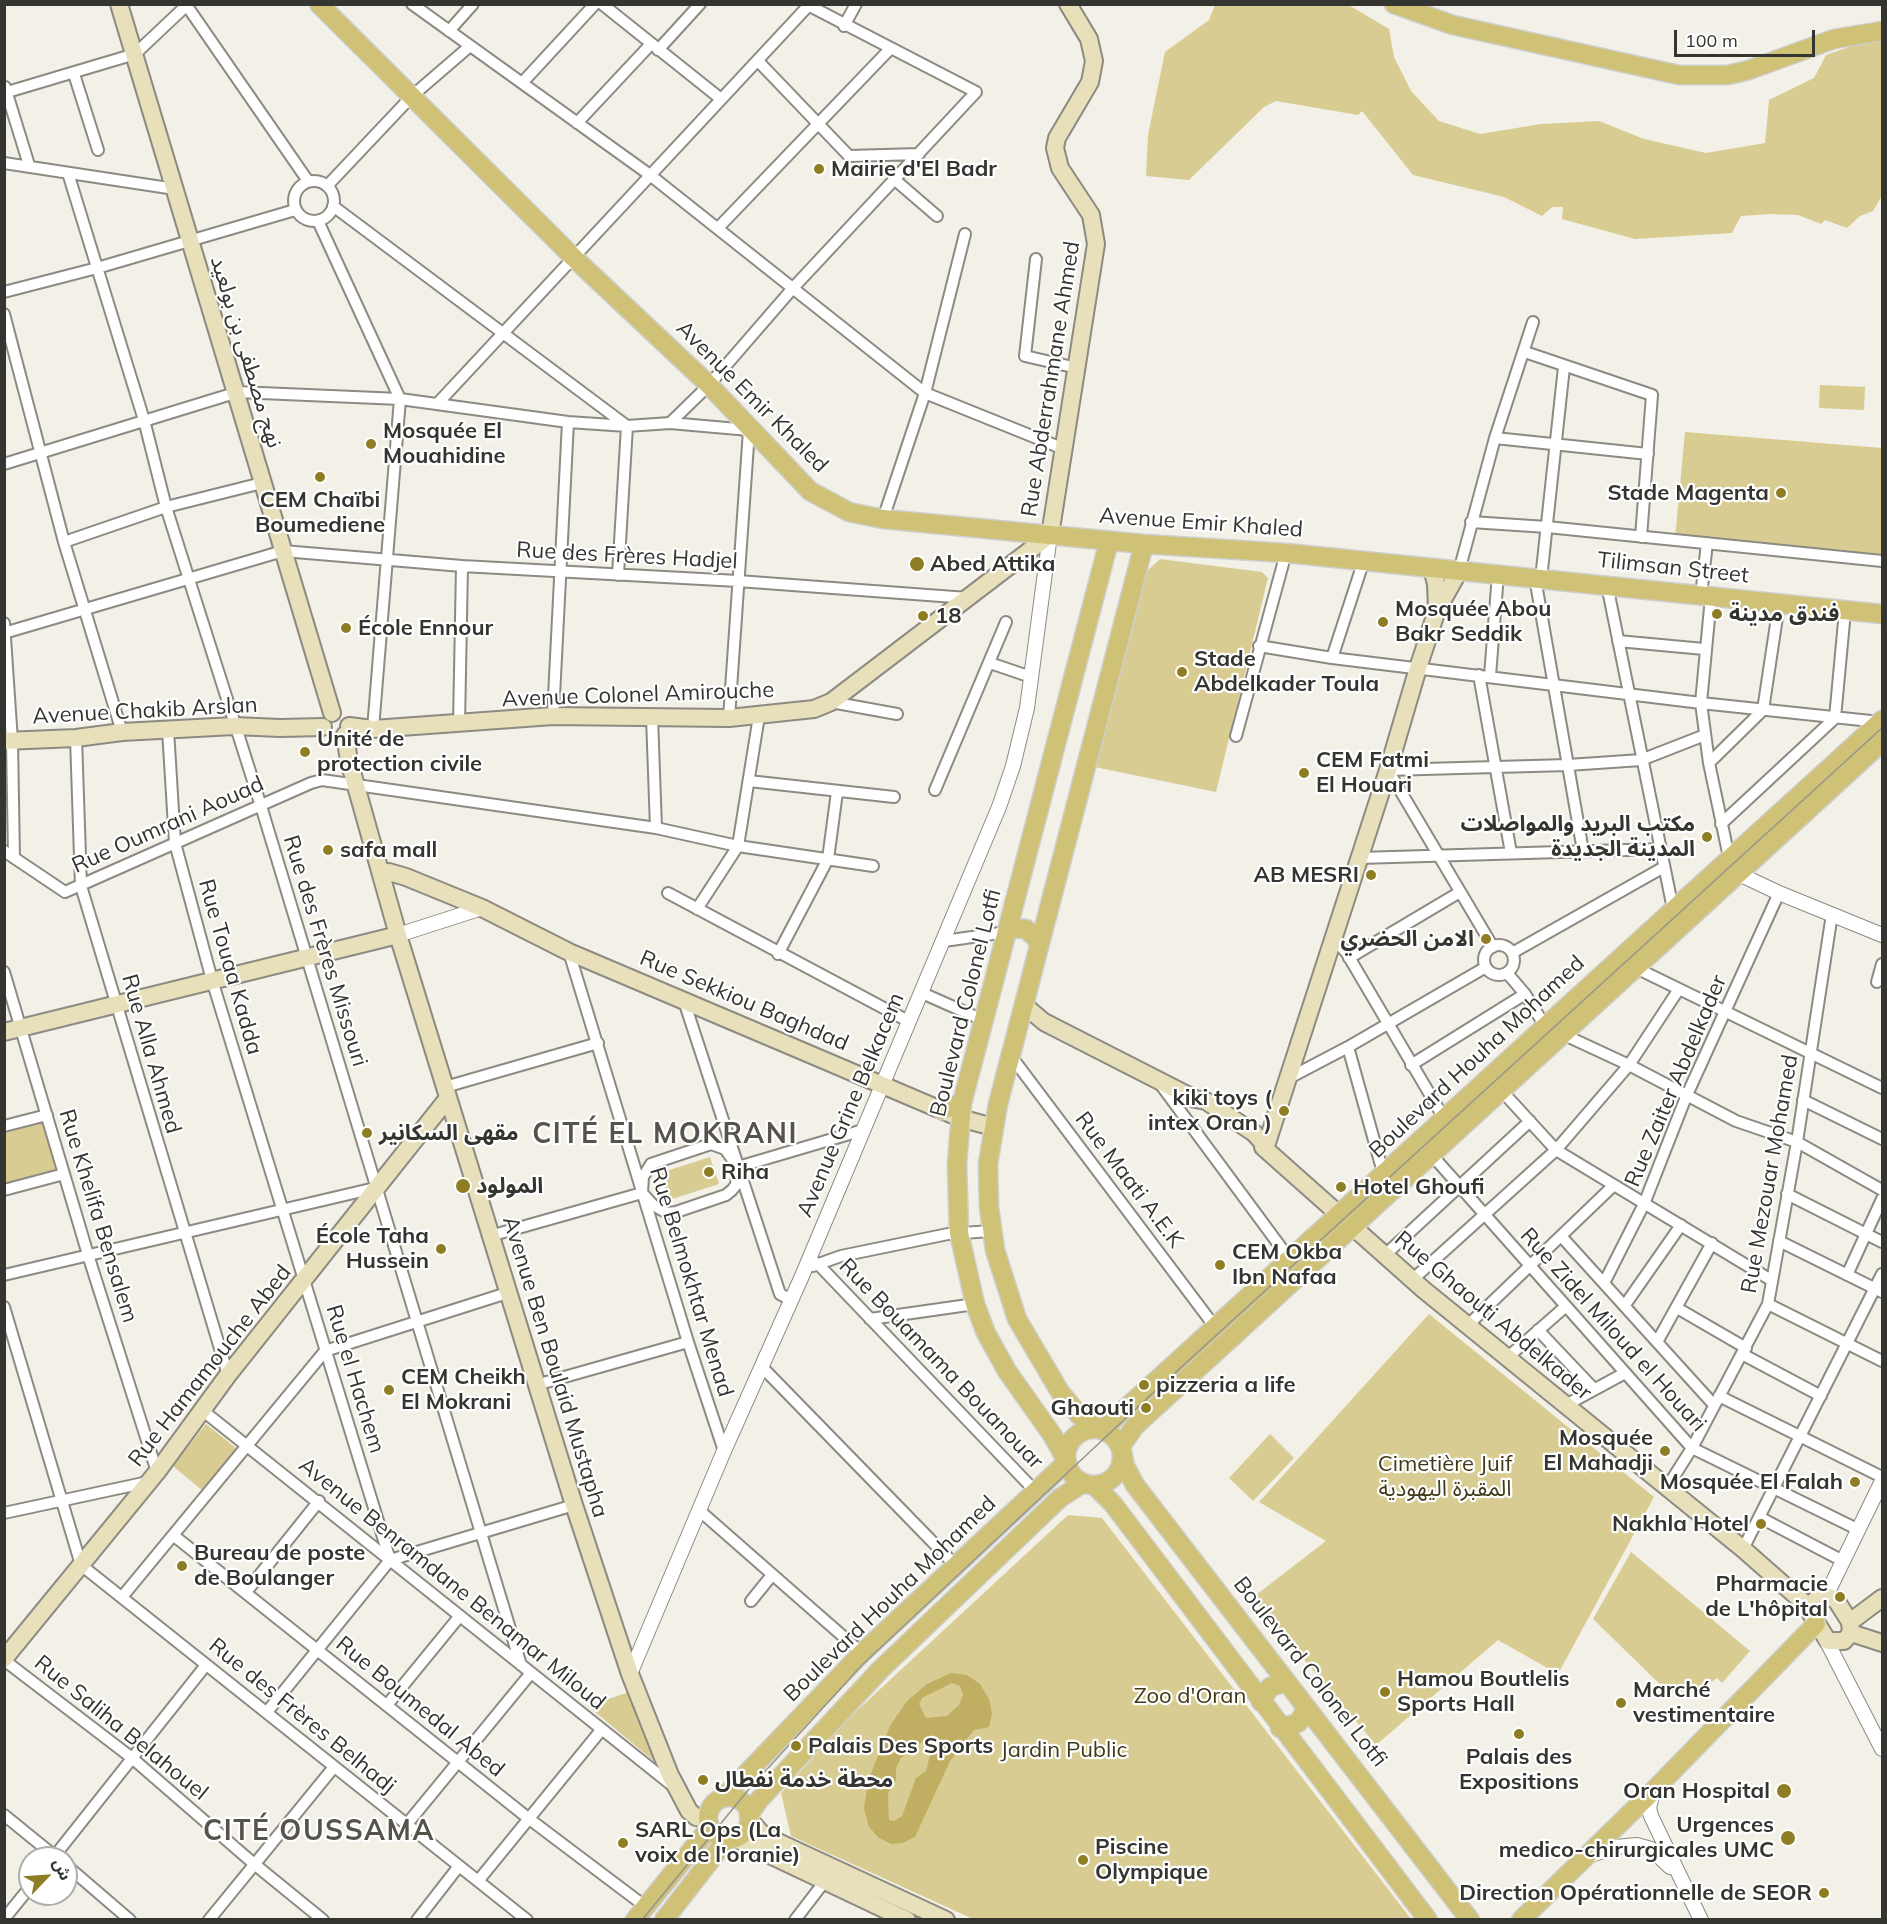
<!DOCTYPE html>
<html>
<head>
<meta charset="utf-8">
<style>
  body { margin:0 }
  #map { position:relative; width:1887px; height:1924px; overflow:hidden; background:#f2f0e7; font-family:Mulish,"Noto Sans Arabic",sans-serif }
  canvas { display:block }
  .frame { position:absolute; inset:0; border:6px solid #343430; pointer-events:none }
  .north { position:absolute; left:18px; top:1846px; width:60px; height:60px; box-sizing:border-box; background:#fff; border:2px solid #aeaeac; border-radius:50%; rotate:65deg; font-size:16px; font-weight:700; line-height:24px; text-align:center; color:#343430 }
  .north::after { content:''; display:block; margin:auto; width:21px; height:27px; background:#8f7d24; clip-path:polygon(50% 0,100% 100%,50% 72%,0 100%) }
  .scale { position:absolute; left:1674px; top:30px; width:141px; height:27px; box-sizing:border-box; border:3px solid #343430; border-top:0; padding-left:8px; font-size:18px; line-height:21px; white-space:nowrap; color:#343430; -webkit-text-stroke:4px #fff; paint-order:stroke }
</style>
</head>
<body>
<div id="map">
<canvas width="1887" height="1924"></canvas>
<div class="frame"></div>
<div class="north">ش</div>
<div class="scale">100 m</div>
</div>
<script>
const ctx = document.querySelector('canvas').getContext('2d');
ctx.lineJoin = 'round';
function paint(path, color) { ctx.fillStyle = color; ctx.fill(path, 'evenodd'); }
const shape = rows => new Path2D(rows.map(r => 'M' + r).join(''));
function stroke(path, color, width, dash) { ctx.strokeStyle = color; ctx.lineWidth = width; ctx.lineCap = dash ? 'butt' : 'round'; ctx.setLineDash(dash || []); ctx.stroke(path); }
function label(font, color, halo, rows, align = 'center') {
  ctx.font = font + ' Mulish,"Noto Sans Arabic",sans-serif'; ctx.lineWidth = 4.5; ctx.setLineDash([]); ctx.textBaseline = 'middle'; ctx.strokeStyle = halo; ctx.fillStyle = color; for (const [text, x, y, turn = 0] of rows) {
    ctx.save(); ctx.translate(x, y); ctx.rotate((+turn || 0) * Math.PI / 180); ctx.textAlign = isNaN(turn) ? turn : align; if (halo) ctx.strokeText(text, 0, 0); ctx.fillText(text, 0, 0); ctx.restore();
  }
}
paint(shape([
  [1239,4,1344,4,1352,7,1389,29,1394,57,1411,91,1439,121,1480,134,1541,124,1599,121,1644,139,1706,153,1765,143,1769,100,1814,78,1826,55,1860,43,1882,41,1882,196,1873,211,1860,216,1847,228,1825,220,1821,224,1798,215,1771,214,1741,216,1732,233,1635,239,1562,219,1563,207,1552,207,1542,216,1504,197,1413,175,1362,111,1358,115,1276,101,1264,107,1189,180,1146,176,1148,135,1165,52,1209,20,1215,5],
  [1820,385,1865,387,1864,410,1819,408],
  [1685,432,1882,448,1882,560,1675,538],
  [1160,559,1262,572,1268,578,1216,792,1095,767,1146,572],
  [44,1118,59,1171,5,1187,5,1130],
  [710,1157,719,1184,669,1200,660,1173],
  [1429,1314,1654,1497,1558,1674,1498,1640,1376,1745,1252,1598,1326,1541,1259,1502],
  [206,1424,237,1449,203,1491,173,1466],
  [1270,1434,1294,1458,1253,1501,1229,1478],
  [1068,1515,1102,1518,1411,1919,973,1919,791,1836,781,1793,850,1717],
  [1631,1552,1750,1651,1722,1683,1717,1678,1689,1699,1676,1687,1671,1695,1593,1619],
  [629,1692,661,1767,588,1706]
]), '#d8cc93');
paint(shape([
  [951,1673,967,1675,980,1684,989,1699,992,1713,989,1727,974,1730,950,1761,915,1837,903,1843,891,1844,879,1838,869,1827,864,1809,868,1781,890,1726,907,1701,927,1684],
  [952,1683,960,1686,963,1695,959,1705,947,1716,926,1718,919,1704,922,1698],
  [922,1742,930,1755,926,1771,916,1778,902,1816,894,1821,889,1820,888,1793,896,1781,896,1768,901,1758]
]), '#c0af62');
const minor = shape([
  [412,4,650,175,925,393,1064,449],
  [602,4,721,99],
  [187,6,308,181],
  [844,26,856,4],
  [449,31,473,4],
  [658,50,700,4],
  [758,61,849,156,919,154],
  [74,74,98,150],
  [522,83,595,4],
  [5,87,29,165],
  [4,93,135,54,188,4],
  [577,123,651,44],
  [4,163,175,189],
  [68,173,144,420,166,507,261,806,521,1665],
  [894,179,937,216],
  '294 201a20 20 0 1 1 40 0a20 20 0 1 1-40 0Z',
  [327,186,412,96,470,46],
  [333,206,627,426,618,575],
  [318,221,400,399,373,729],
  [718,228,890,49],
  [1036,259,1025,356,1077,368],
  [4,292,97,268,295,210],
  [4,314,64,542,122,732],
  [1525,352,1652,395,1641,537],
  [438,403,810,4],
  [670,423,749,430,729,718],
  [1495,438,1648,454],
  [4,464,238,392,400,399,568,422,627,426,670,423,709,385,793,288,976,92,806,4],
  [883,519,925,393,965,234],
  [1471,522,1547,527,1882,561],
  [64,542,166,507,262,483],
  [1459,571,1495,438,1533,322],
  [1535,578,1583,851],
  [1541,579,1564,367],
  [1607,585,1673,909],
  [1701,596,1707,543],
  [1711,597,1701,703,1709,763,1730,862],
  [4,623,12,741,14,858],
  [4,633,283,551,462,566,738,581,968,598],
  [1618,641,1704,649],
  [1259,646,1332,658,1701,703,1880,722],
  [1332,658,1364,560],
  [990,663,1031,677],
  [1479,675,1511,853],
  [1490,676,1498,574],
  [831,702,897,714],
  [553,716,568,422],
  [652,717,656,828],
  [459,725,462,566],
  [168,730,175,843,212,980,390,1560],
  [1236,736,1286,553],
  [76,738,81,886,228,1375],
  [1709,763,1763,710,1779,604],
  [749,781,894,797],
  [935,790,1006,622],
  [1721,824,1835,718,1845,611],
  [4,851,65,892,311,783,322,780,656,828,738,846,873,866],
  [1359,858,1661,849],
  [668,893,908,1021],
  [697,909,738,846,759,716],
  [1333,938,1346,952,1445,1120],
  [944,941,1007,932],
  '1484 960a15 15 0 1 1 30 0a15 15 0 1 1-30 0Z',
  [1493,947,1388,770,1568,765,1641,760,1705,735],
  [569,952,688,1342,724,1451],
  [1512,953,1664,867],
  [778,954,828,859,837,792],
  [1349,958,1460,892],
  [1636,968,1882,1088],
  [4,972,89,1258,157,1472],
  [1507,973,1525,994,1545,1026,1629,1065,1736,1121,1797,1142,1882,1190],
  [1877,982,1882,964],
  [922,993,983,1020],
  [684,1001,780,1294,791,1300],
  [1348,1047,1384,1176],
  [1011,1056,1215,1327],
  [1411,1065,1525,994],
  [1289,1078,1348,1047,1486,967],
  [1161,1085,1291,1261],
  [445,1087,598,1043],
  [1501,1090,1556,1150,1771,1280],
  [1803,1100,1882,1139],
  [4,1126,47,1115],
  [711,1144,725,1149,738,1167,736,1185,732,1190,726,1195,676,1212,667,1213,653,1205,642,1193,643,1177,651,1164,711,1144],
  [1431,1154,1692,1448,1857,1529],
  [738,1167,863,1130],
  [4,1190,64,1174],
  [1787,1194,1882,1242],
  [490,1236,642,1193],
  [1561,1236,1714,1405],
  [1779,1241,1882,1292],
  [1385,1255,1530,1121],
  [817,1263,1036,1492],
  [813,1266,841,1256,948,1234,991,1231],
  [4,1275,375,1188],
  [1847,1275,1882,1199],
  [1412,1280,1556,1150,1629,1065,1679,989],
  [1604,1283,1644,1204,1686,1097,1779,893],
  [1768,1304,1882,1361],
  [1625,1305,1681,1225],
  [4,1307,81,1565,527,1920],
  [1677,1308,1746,1348],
  [870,1319,975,1304],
  [1467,1326,1614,1185],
  [1538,1330,1594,1389],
  [1657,1342,1712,1243],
  [1742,1354,1821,1396],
  [1508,1357,1565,1307],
  [762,1367,956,1566],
  [536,1385,688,1342],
  [1719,1396,1882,1477],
  [1564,1406,1625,1373],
  [202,1410,673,1786],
  [1666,1489,1692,1448,1768,1304,1797,1142,1832,914],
  [700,1511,862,1653],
  [4,1513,148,1482],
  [1759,1517,1841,1560],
  [173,1535,528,1818,646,1907],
  [1743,1549,1882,1274],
  [246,1592,319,1501],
  [122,1597,325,1351,507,1293],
  [751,1601,772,1575],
  [4,1660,132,1758,253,1863,323,1920],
  [387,1705,459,1617],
  [267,1712,390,1560,574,1505],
  [4,1815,57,1858],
  [407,1824,531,1673],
  [53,1858,206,1665],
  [66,1865,130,1920],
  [478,1881,602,1729],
  [4,1919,30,1887],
  [209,1920,334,1767],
  [417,1920,459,1866],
  [795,1920,828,1877]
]);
const tertiary = shape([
  [1739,874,1779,893,1882,935],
  [398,935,482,908],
  [1826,1596,1882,1481],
  [1825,1638,1882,1749],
  [630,1674,724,1451,802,1276,999,807,1013,766,1027,708,1050,535],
  [1653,1792,1649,1808,1651,1816,1701,1920],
  [1591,1855,1616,1847,1637,1845,1651,1849,1670,1867]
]);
const secondary = shape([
  [119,4,332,713],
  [1432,568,1436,584,1437,609],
  [349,726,373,729,553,716,729,718,814,709,831,702,1050,535,1096,244,1091,215,1060,168,1055,148,1057,138,1090,82,1094,61,1089,39,1068,4],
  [345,735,349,761,398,935,574,1505,630,1674,670,1775,689,1811,696,1817,708,1819],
  [4,741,76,738,122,732,234,726,280,728,323,727],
  [381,873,389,872,406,877,482,908,569,952,960,1118,993,1127],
  [1024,1005,1044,1022,1195,1099,1206,1101,1254,1133,1263,1143,1263,1147,1424,1290,1743,1549,1810,1608],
  [4,1032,398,935],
  [1265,1149,1388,770,1418,668,1437,610,1459,571],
  [1820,1596,1826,1596,1836,1600,1850,1622,1851,1633,1844,1641,1828,1641,1811,1614,1812,1603,1820,1596],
  [1850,1622,1882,1598],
  [1851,1633,1882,1643],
  [4,1659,157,1472,228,1375,448,1098],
  [749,1819,763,1835,946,1920],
  [734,1838,907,1920]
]);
const primary = shape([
  [319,4,574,258,709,385,810,491,849,512,883,519,1144,544,1286,553,1882,614],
  [1394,4,1453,25,1679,75,1728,75,1749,70,1834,39,1882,31],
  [1008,928,1026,929,1039,941],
  [942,1110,962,1103],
  '1066 1457a28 28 0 1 1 56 0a28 28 0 1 1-56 0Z',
  [1099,1429,1079,1415,1060,1392,1017,1319,995,1250,989,1207,988,1164,998,1104,1144,544],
  [1103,1429,1882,720],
  [1066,1460,1053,1436,1007,1371,986,1333,975,1304,959,1233,957,1164,962,1103,1109,541],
  [1094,1485,1113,1504,1428,1920],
  [1261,1702,1270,1687,1287,1682],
  [1280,1728,1298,1723,1307,1708],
  '708 1818a21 21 0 1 1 42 0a21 21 0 1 1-42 0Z',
  [723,1798,862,1653,1067,1462],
  [749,1815,759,1800,880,1670,1060,1498,1083,1483],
  [635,1920,710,1827],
  [664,1920,727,1839],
  [1470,1920,1135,1485,1125,1466,1121,1446,1135,1426,1882,742],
  [1521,1920,1654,1790,1816,1624]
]);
stroke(minor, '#8c8a82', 14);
stroke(tertiary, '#8c8a82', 16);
stroke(secondary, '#8c8a82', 20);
stroke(primary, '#cececd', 21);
stroke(minor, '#fff', 10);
stroke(tertiary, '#fff', 14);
stroke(secondary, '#e7e0ba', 16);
stroke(primary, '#cfc175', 18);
stroke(shape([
  [642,1920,749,1789,862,1665,1142,1403,1882,728]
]), '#95948e', 1.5);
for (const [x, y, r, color] of [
  [819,169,6,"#8f7d24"],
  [371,444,6,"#8f7d24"],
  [320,477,6,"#8f7d24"],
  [1781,493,6,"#8f7d24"],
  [917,564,8,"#8f7d24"],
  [1717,614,6,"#8f7d24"],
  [923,616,6,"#8f7d24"],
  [1383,622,6,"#8f7d24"],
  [346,628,6,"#8f7d24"],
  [1182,672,6,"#8f7d24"],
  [305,752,6,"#8f7d24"],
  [1304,773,6,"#8f7d24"],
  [1707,837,6,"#8f7d24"],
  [328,850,6,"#8f7d24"],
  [1371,875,6,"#8f7d24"],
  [1486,939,6,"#8f7d24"],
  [1284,1111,6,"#8f7d24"],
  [367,1133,6,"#8f7d24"],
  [709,1172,6,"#8f7d24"],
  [463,1186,8,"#8f7d24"],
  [1341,1187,6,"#8f7d24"],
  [441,1249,6,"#8f7d24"],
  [1220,1265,6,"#8f7d24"],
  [1144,1385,6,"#8f7d24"],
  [389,1390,6,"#8f7d24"],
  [1146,1408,6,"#8f7d24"],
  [1665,1451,6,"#8f7d24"],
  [1855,1482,6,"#8f7d24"],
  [1761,1524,6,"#8f7d24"],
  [182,1566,6,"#8f7d24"],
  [1840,1597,6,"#8f7d24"],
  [1385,1692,6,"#8f7d24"],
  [1621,1703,6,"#8f7d24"],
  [1519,1734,6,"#8f7d24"],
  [796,1746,6,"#8f7d24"],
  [703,1780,6,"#8f7d24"],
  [1784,1791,8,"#8f7d24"],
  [1788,1838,8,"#8f7d24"],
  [623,1843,6,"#8f7d24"],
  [1083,1860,6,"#8f7d24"],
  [1824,1893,6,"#8f7d24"]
]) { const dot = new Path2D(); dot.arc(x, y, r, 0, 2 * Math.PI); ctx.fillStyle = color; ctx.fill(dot); stroke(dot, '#fff', 2); }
label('bold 22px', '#343430', '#fff', [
  ["Mairie d'El Badr",831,169],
  ["Mosquée El",383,431],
  ["Mouahidine",383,456],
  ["Stade Magenta",1769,493,"right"],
  ["CEM Chaïbi",320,500,"center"],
  ["Boumediene",320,525,"center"],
  ["Abed Attika",930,564],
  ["Mosquée Abou",1395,609],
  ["Bakr Seddik",1395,634],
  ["فندق مدينة",1729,614],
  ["18",935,616],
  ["École Ennour",358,628],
  ["Stade",1194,659],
  ["Abdelkader Toula",1194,684],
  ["Unité de",317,739],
  ["protection civile",317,764],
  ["CEM Fatmi",1316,760],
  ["El Houari",1316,785],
  ["مكتب البريد والمواصلات",1695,824,"right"],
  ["المدينة الجديدة",1695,849,"right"],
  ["safa mall",340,850],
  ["AB MESRI",1359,875,"right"],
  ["الامن الحضري",1474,939,"right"],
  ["kiki toys (",1272,1098,"right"],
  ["intex Oran )",1272,1123,"right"],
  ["مقهى السكانير",379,1133],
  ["Riha",721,1172],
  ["المولود",476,1186],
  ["Hotel Ghoufi",1353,1187],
  ["École Taha",429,1236,"right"],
  ["Hussein",429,1261,"right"],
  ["CEM Okba",1232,1252],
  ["Ibn Nafaa",1232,1277],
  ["CEM Cheikh",401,1377],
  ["El Mokrani",401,1402],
  ["pizzeria a life",1156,1385],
  ["Ghaouti",1134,1408,"right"],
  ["Mosquée",1653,1438,"right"],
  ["El Mahadji",1653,1463,"right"],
  ["Mosquée El Falah",1843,1482,"right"],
  ["Nakhla Hotel",1749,1524,"right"],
  ["Bureau de poste",194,1553],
  ["de Boulanger",194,1578],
  ["Pharmacie",1828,1584,"right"],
  ["de L'hôpital",1828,1609,"right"],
  ["Hamou Boutlelis",1397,1679],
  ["Sports Hall",1397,1704],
  ["Marché",1633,1690],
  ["vestimentaire",1633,1715],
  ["Palais Des Sports",808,1746],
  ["Palais des",1519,1757,"center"],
  ["Expositions",1519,1782,"center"],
  ["محطة خدمة نفطال",715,1780],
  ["Oran Hospital",1770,1791,"right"],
  ["Urgences",1774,1825,"right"],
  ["medico-chirurgicales UMC",1774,1850,"right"],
  ["SARL Ops (La",635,1830],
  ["voix de l'oranie)",635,1855],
  ["Piscine",1095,1847],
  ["Olympique",1095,1872],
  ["Direction Opérationnelle de SEOR",1812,1893,"right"]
], 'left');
label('22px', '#343430', '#fff', [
  ["نهج مصطفى بن بولعيد",246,352,73],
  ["Rue Abderrahmane Ahmed",1051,379,-81],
  ["Avenue Emir Khaled",752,397,45],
  ["Avenue Emir Khaled",1201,523,4],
  ["Rue des Frères Hadjel",627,556,3],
  ["Tilimsan Street",1673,568,6],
  ["Avenue Colonel Amirouche",638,695,-2],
  ["Avenue Chakib Arslan",145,711,-3],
  ["Rue Oumrani Aouad",168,825,-24],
  ["Rue des Frères Missouri",325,951,73],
  ["Rue Touaa Kadda",230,967,74],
  ["Rue Sekkiou Baghdad",744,1001,23],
  ["Boulevard Colonel Lotfi",966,1003,-76],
  ["Rue Alla Ahmed",151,1054,74],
  ["Boulevard Houha Mohamed",1477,1057,-43],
  ["Rue Zaiter Abdelkader",1676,1081,-67],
  ["Avenue Grine Belkacem",851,1105,-67],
  ["Rue Mezouar Mohamed",1770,1174,-80],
  ["Rue Maati A.E.K",1129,1180,53],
  ["Rue Khelifa Bensalem",98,1216,73],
  ["Rue Belmokhtar Menad",691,1282,73],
  ["Rue Ghaouti Abdelkader",1493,1316,40],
  ["Rue Zidel Miloud el Houari",1613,1330,48],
  ["Rue Bouamama Bouanouar",941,1364,46],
  ["Rue Hamamouche Abed",210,1366,-52],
  ["Avenue Ben Boulaid Mustapha",555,1367,73],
  ["Rue el Hachem",355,1379,73],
  ["Avenue Benramdane Benamar Miloud",452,1584,39],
  ["Boulevard Houha Mohamed",890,1599,-44],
  ["Boulevard Colonel Lotfi",1310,1672,52],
  ["Rue Boumedal Abed",420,1707,39],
  ["Rue des Frères Belhadj",302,1716,39],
  ["Rue Saliha Belahouel",121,1728,39]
]);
label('22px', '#413a18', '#fff', [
  ["Cimetière Juif",1445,1464],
  ["المقبرة اليهودية",1445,1489],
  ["Zoo d'Oran",1190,1696],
  ["Jardin Public",1064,1750]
]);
ctx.letterSpacing = '1.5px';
label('bold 28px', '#55534b', '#fff', [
  ["CITÉ EL MOKRANI",665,1135],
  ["CITÉ OUSSAMA",319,1832]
]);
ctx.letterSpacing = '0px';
</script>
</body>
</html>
